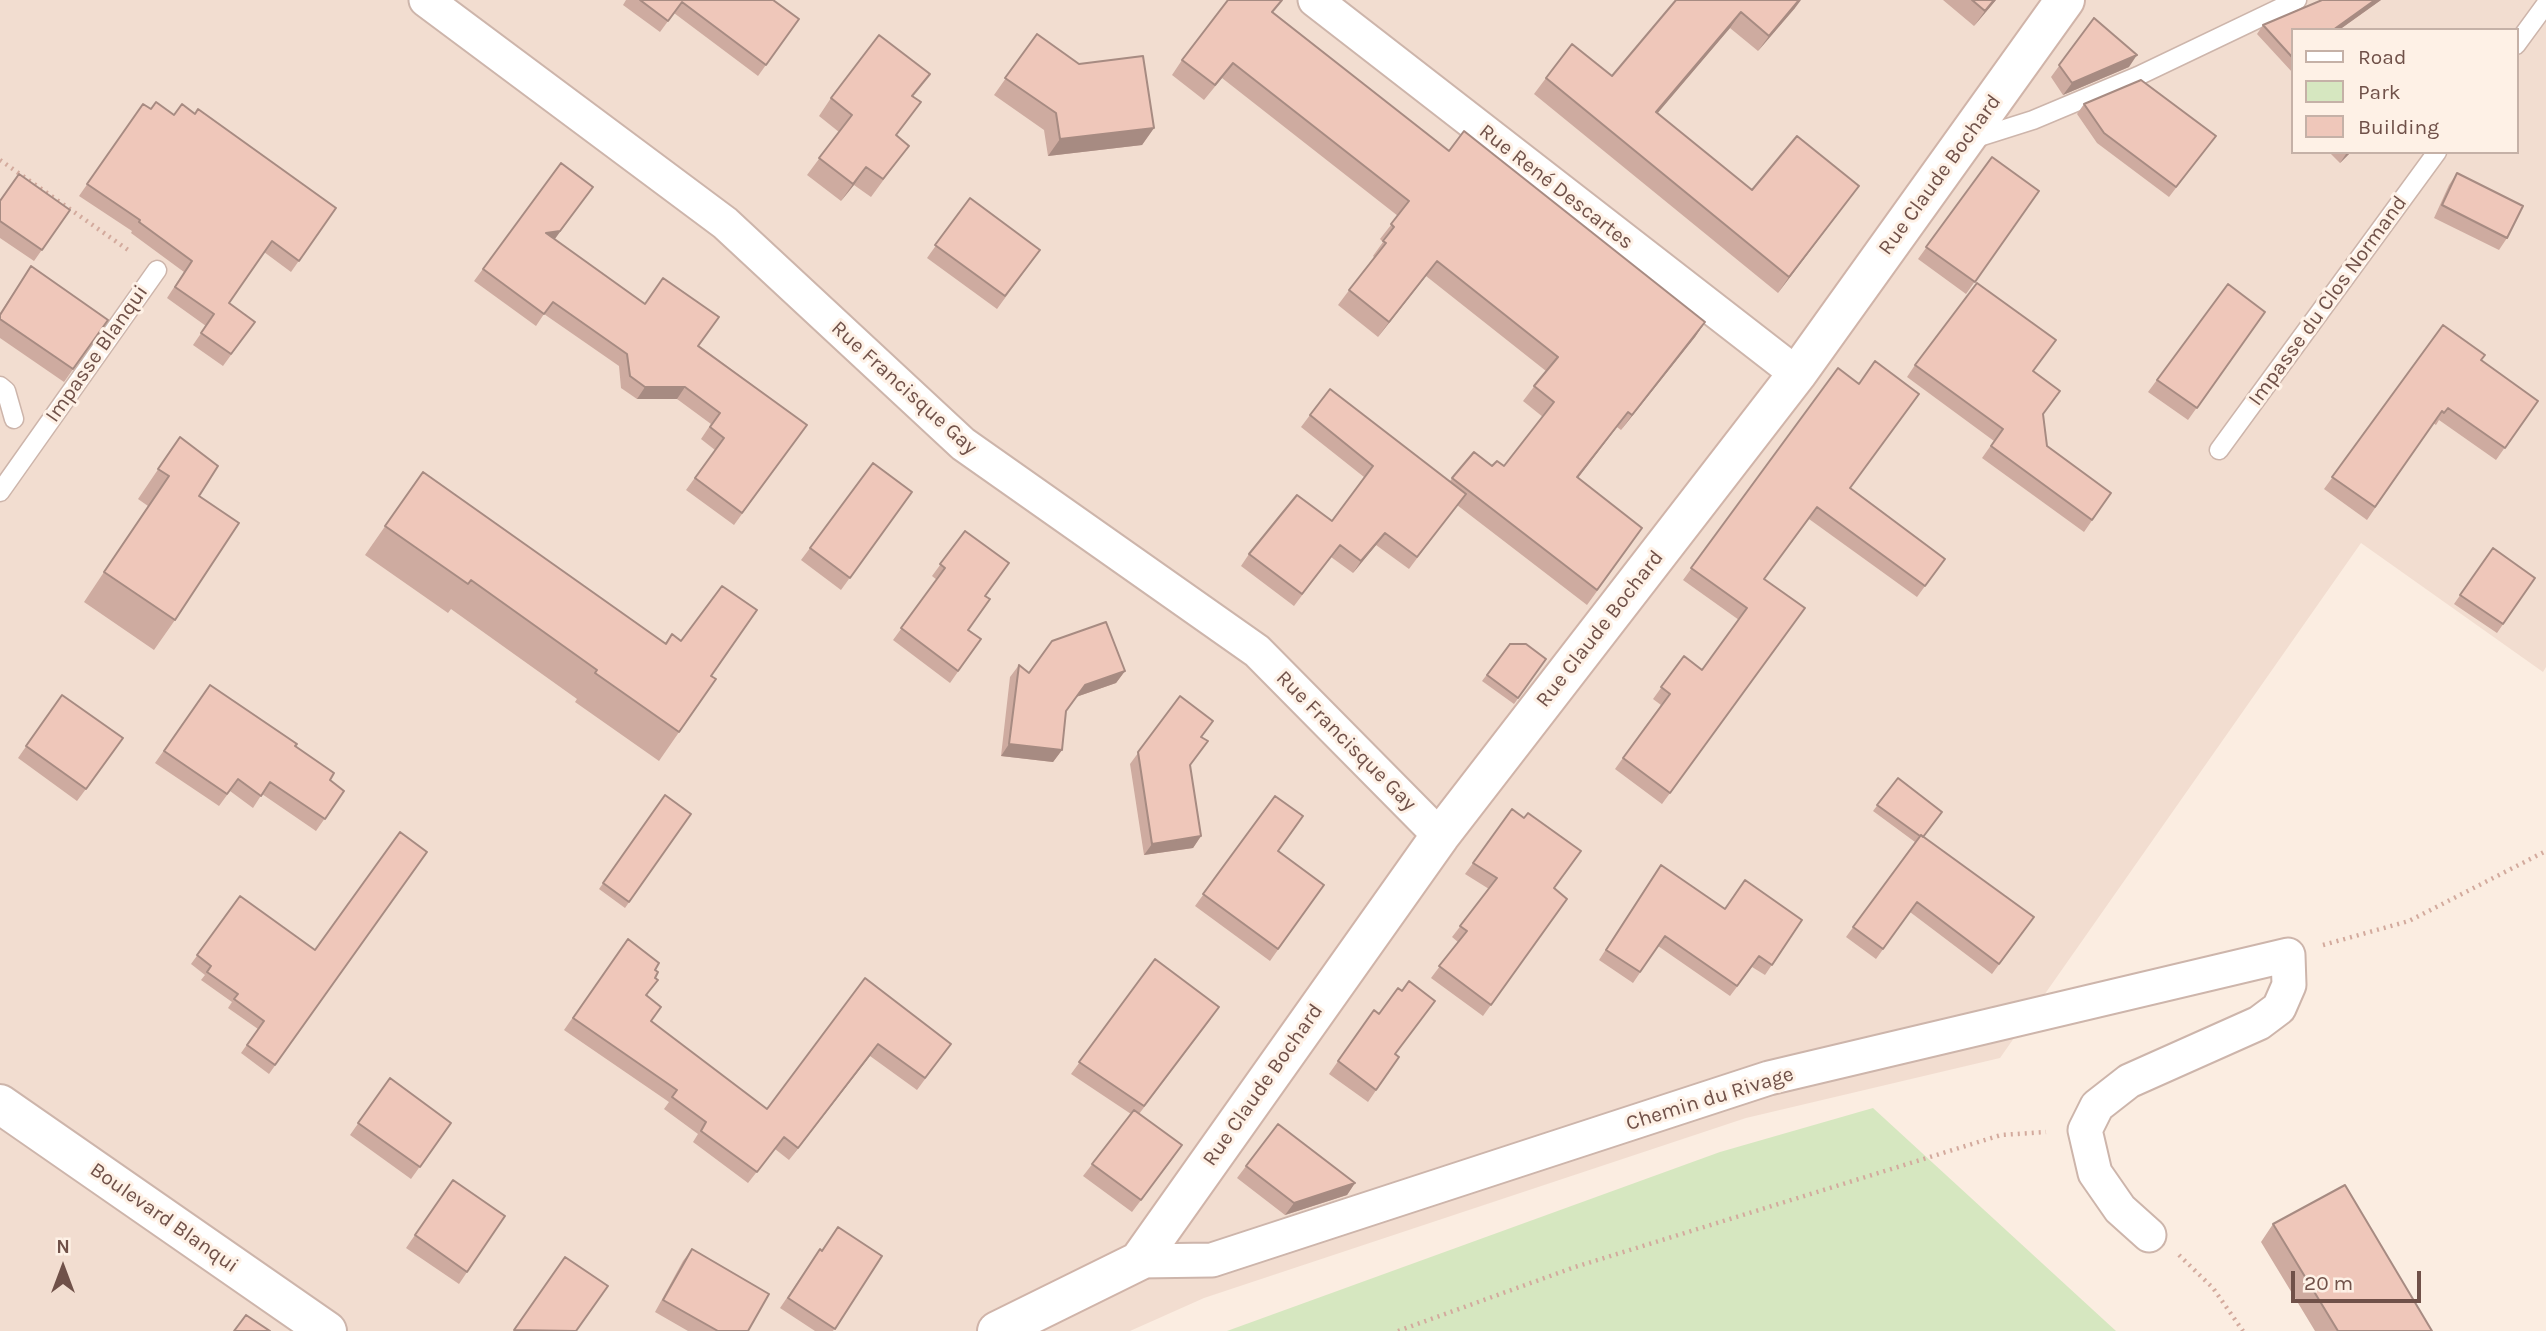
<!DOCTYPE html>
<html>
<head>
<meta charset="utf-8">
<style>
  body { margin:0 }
  #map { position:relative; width:2546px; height:1331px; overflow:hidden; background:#fbede1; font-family:Karla,sans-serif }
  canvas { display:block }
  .legend { position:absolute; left:2291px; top:28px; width:228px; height:126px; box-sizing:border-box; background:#fef1e6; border:2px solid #c5b1a7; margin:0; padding:9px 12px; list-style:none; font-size:21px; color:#705149 }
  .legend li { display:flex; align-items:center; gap:14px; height:35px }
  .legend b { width:35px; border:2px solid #c5b1a7 }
  .north { position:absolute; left:28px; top:1233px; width:70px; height:70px; -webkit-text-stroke:5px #fef1e6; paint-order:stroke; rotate:0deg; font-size:19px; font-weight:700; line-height:28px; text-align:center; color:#705149 }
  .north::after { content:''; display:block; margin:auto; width:24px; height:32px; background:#705149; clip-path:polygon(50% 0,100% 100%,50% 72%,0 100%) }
  .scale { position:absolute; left:2291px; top:1271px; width:130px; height:32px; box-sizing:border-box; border:4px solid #705149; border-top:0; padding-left:9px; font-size:21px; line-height:24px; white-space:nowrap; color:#705149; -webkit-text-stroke:5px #fef1e6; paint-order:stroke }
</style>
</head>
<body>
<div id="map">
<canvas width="2546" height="1331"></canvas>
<ul class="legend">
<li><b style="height:9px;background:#fff"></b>Road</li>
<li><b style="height:19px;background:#d6e7c0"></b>Park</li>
<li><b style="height:19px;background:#efc7ba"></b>Building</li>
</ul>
<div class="north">N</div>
<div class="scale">20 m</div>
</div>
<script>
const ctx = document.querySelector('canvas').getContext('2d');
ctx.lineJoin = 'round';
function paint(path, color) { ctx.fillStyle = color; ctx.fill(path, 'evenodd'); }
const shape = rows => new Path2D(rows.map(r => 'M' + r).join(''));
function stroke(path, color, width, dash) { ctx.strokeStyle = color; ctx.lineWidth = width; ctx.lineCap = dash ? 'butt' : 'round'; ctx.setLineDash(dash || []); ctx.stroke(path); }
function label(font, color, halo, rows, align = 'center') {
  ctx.font = font + ' Karla,sans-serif'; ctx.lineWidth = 6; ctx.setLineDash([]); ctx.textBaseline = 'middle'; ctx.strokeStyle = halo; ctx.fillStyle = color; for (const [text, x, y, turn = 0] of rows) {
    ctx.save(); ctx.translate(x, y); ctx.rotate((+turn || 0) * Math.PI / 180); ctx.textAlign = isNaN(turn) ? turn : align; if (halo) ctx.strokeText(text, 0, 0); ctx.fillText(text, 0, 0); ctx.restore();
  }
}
paint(shape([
  [0,0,2546,0,2546,667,2543,672,2361,543,2000,1058,1746,1118,1204,1298,1130,1331,0,1331],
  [2292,30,2516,30,2516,152,2292,152]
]), '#f2ddd0');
paint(shape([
  [1873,1108,2116,1331,1227,1331,1720,1152]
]), '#d6e7c0');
const service = shape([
  [2516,45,2546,4],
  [1973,139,2033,120,2138,76,2297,0],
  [0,386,6,391,14,419],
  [2219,450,2437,152],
  [0,492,157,270]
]);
const minor = shape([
  [426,0,725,223,963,444,1257,651,1440,836],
  [1315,0,1797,374],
  [1139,1261,1212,1260,1769,1078,2288,955,2289,985,2279,1008,2259,1023,2129,1081,2097,1106,2085,1130,2095,1173,2120,1209,2149,1235]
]);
const tertiary = shape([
  [0,1104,327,1331]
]);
const secondary = shape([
  [997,1331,1139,1261,1440,836,1797,374,2065,0]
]);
stroke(service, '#cdb5ab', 21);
stroke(minor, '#cdb5ab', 37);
stroke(tertiary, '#cdb5ab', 42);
stroke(secondary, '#d0b4a9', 42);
stroke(shape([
  [0,160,131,252],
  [2323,945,2409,921,2546,851],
  [2179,1255,2213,1288,2243,1331],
  [1398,1331,1575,1267,2001,1135,2046,1132]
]), '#d3aa9d', 4.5, [2, 5]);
stroke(service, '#fff', 18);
stroke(minor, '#fff', 33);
stroke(tertiary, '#fff', 38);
stroke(secondary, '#fff', 38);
paint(shape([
  [626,0,773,0,799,19,758,76,674,13,660,32,623,5],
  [1676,0,1795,8,1758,51,1730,28,1657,113,1752,190,1859,186,1778,293,1534,94,1546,78,1612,76],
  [1943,0,1996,0,1974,26],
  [2322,0,2381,0,2339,30,2292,30,2292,72,2257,34,2263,25],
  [1273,12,1449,151,1705,322,1695,337,1621,430,1617,427,1578,478,1632,543,1587,605,1457,505,1409,569,1376,545,1353,573,1331,557,1294,606,1241,566,1249,554,1332,521,1364,477,1301,427,1310,415,1450,481,1474,452,1492,466,1504,466,1543,417,1523,401,1546,371,1426,276,1378,337,1338,305,1374,257,1373,256,1383,242,1380,239,1398,216,1222,78,1204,100,1172,75,1182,60],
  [2094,18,2129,67,2063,95,2051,77],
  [1037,34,1154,128,1142,145,1048,156,1044,130,994,95],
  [913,97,921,102,896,136,896,163,871,197,854,185,841,201,807,175,839,132,819,116,831,98],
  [143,104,151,109,174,115,195,114,336,208,291,272,264,252,229,303,255,322,223,366,193,345,206,326,167,298,184,272,131,233,132,231,79,196],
  [2084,104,2216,136,2169,197,2097,143,2077,114],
  [2329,152,2351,152,2340,163],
  [1992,157,2039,191,1966,294,1918,259],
  [561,163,555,239,807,425,734,525,686,490,715,450,701,439,711,424,677,399,637,399,621,388,619,366,544,314,536,326,474,281],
  [2457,173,2507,238,2499,250,2434,218,2449,185],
  [970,198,1040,250,997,309,927,258],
  [0,201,70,210,34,261,0,238],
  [31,266,108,320,64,382,0,338,0,313],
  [2228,284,2265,312,2188,420,2148,392],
  [2443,325,2481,361,2538,401,2496,460,2439,420,2436,425,2433,423,2367,520,2324,489],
  [1915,365,2034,372,2043,414,2047,446,2111,493,2084,532,1982,458,1994,441,1907,377],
  [1838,368,1850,488,1945,559,1917,597,1809,519,1764,579,1805,608,1662,804,1615,769,1661,705,1653,699,1684,656,1702,670,1739,620,1683,580],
  [180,437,175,620,154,650,84,602,148,506,138,499],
  [423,472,665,643,672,634,711,676,716,679,659,761,575,702,577,699,451,609,448,613,365,555],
  [912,492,841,590,801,560,810,548],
  [965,531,985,596,968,630,981,639,950,683,893,640,937,580,932,576],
  [2493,548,2535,578,2497,633,2454,604],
  [1510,644,1546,659,1514,704,1482,681],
  [1019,665,1029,673,1125,671,1116,683,1076,697,1066,711,1062,750,1053,762,1001,756,1010,677],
  [210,685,295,746,330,780,344,791,316,831,262,794,253,808,230,791,219,806,155,763],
  [62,695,115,750,77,801,18,758],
  [1180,696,1202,737,1190,766,1201,836,1193,848,1144,855,1130,764],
  [1898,778,1923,837,2034,917,1992,974,1910,912,1876,959,1846,937,1915,842,1873,811],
  [665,795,691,814,625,908,599,889],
  [1275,796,1278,851,1324,885,1270,961,1195,906],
  [1512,809,1554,888,1567,899,1483,1016,1431,978,1458,942,1452,937,1489,889,1465,874],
  [427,852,269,1074,241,1053,258,1029,228,1008,232,1002,201,980,205,975,191,964,240,896,315,950],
  [1654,875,1725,909,1802,920,1765,975,1752,967,1730,996,1658,946,1633,983,1599,960],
  [628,939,655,970,655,978,647,996,651,1021,767,1109,865,978,951,1044,917,1090,870,1056,789,1160,775,1149,748,1183,693,1142,698,1134,664,1109,669,1102,564,1030],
  [1155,959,1211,1019,1139,1114,1174,1157,1132,1212,1083,1176,1131,1114,1071,1074],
  [1374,1010,1396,1055,1399,1057,1368,1102,1329,1074],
  [390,1078,451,1123,411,1179,350,1135],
  [1278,1124,1355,1183,1347,1195,1285,1215,1237,1178],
  [453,1180,505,1216,459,1284,406,1248],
  [2273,1224,2432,1331,2315,1331,2261,1242],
  [692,1249,748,1331,688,1331,655,1312,683,1261],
  [820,1249,822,1251,882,1256,833,1331,815,1331,780,1308]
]), '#ceaba0');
paint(shape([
  [1799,0,1801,0,1795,8,1758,51,1769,36],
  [1994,0,1996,0,1974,26,1985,11],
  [2375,0,2381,0,2339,30,2333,30],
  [1741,12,1730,28,1645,128,1656,112],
  [2137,55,2129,67,2063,95,2072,83],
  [1154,128,1142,145,1048,156,1060,139],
  [2348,152,2351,152,2340,163,2346,154],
  [866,167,854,185,841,201,853,184],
  [1859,186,1847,202,1778,293,1789,277],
  [584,199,552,243,546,233],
  [1437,261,1426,276,1378,337,1389,322],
  [1705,322,1695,337,1621,430,1632,415],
  [645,387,685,387,677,399,637,399],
  [1628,412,1617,427,1567,492,1577,477],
  [1385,533,1376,545,1353,573,1361,561],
  [1125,671,1116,683,1076,697,1085,685],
  [1009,744,1062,750,1053,762,1001,756],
  [1201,836,1193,848,1144,855,1152,844],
  [878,1044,870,1056,789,1160,798,1148],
  [1355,1183,1347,1195,1285,1215,1294,1203]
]), '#a78b82');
const building = shape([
  [640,0,773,0,799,19,766,65,682,2,668,21,640,0],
  [1228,0,1282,0,1272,12,1449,151,1464,131,1705,322,1632,415,1628,412,1577,477,1642,528,1597,590,1452,478,1474,452,1492,466,1497,461,1504,466,1554,402,1534,386,1558,357,1437,261,1389,322,1349,290,1386,243,1383,241,1394,227,1391,224,1409,201,1233,63,1215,85,1182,60,1228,0],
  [1676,0,1799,0,1769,36,1741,12,1656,112,1752,190,1797,136,1859,186,1789,277,1546,78,1572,44,1612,76,1676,0],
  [1972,0,1994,0,1985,11,1972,0],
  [2322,0,2375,0,2333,30,2292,30,2292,57,2263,25,2322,0],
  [2094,18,2137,55,2072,83,2059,65,2094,18],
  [1037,34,1079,64,1143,56,1154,128,1060,139,1056,113,1005,78,1037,34],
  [879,35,930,74,912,96,921,102,896,135,909,146,883,179,866,167,853,184,819,158,852,115,831,98,879,35],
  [2141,80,2216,136,2176,187,2104,133,2084,104,2141,80],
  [156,102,174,115,182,104,195,114,198,109,336,208,299,261,272,241,229,303,255,322,231,354,201,333,214,314,175,287,192,261,139,222,140,220,87,184,143,104,151,109,156,102],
  [1992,157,2039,191,1975,282,1926,247,1992,157],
  [561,163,593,187,560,231,546,233,645,304,663,278,719,317,698,346,807,425,742,513,695,478,724,438,710,427,720,413,685,387,645,387,630,376,627,354,553,302,544,314,483,269,561,163],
  [2457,173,2523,206,2507,238,2442,205,2457,173],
  [19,174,70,210,42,250,0,221,0,201,19,174],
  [970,198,1040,250,1005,296,935,245,970,198],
  [31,266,108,320,73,369,0,319,0,315,31,266],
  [1977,283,2056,340,2033,371,2060,391,2043,414,2047,446,2111,493,2092,520,1991,446,2003,429,1915,365,1977,283],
  [2228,284,2265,312,2197,408,2157,380,2228,284],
  [2443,325,2485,355,2481,360,2538,401,2505,448,2448,408,2444,413,2442,411,2375,507,2332,477,2443,325],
  [1875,361,1919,394,1850,488,1945,559,1925,586,1817,507,1764,579,1805,608,1670,793,1623,758,1670,694,1661,687,1684,656,1702,670,1747,608,1691,568,1838,368,1859,384,1875,361],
  [1330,389,1466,494,1417,557,1385,533,1361,561,1340,545,1302,594,1249,554,1297,495,1332,521,1373,466,1310,415,1330,389],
  [180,437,218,466,199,496,239,523,175,620,104,572,169,476,158,469,180,437],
  [873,463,912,492,850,578,810,548,873,463],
  [423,472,666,644,672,634,681,641,722,586,757,610,711,676,716,679,679,732,595,673,597,670,471,580,468,584,385,526,423,472],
  [965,531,1009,563,985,596,990,599,968,630,981,639,958,671,901,628,945,568,940,564,965,531],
  [2493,548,2535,578,2503,624,2460,595,2493,548],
  [1106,622,1125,671,1085,685,1066,711,1062,750,1009,744,1019,665,1029,673,1052,641,1106,622],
  [1510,644,1526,644,1546,659,1518,698,1487,675,1510,644],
  [210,685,297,744,295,746,334,773,330,780,344,791,325,819,270,782,261,796,238,779,227,794,164,751,210,685],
  [62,695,123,738,86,789,26,746,62,695],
  [1180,696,1213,721,1201,737,1208,741,1190,765,1201,836,1152,844,1138,752,1180,696],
  [1898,778,1942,812,1923,837,1921,835,1920,836,1877,805,1898,778],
  [665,795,691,814,629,902,603,883,665,795],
  [1275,796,1303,816,1278,851,1324,885,1278,949,1203,894,1275,796],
  [1512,809,1524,818,1528,813,1581,851,1554,888,1567,899,1491,1005,1439,966,1467,931,1460,926,1497,878,1473,863,1512,809],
  [400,832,427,852,275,1065,247,1045,264,1021,234,999,238,994,207,972,211,966,197,955,240,896,315,950,400,832],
  [1921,835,2034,917,1999,964,1917,902,1883,949,1853,927,1921,835],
  [1661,865,1725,909,1745,880,1802,920,1772,965,1759,956,1737,986,1665,936,1640,972,1606,950,1661,865],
  [628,939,659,963,655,970,658,972,655,978,658,980,646,995,661,1007,651,1021,767,1109,865,978,951,1044,925,1078,878,1044,798,1148,784,1137,757,1172,701,1131,706,1122,672,1097,677,1090,573,1018,628,939],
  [1155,959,1219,1007,1144,1106,1079,1062,1155,959],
  [1409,981,1435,1001,1395,1054,1399,1057,1376,1090,1338,1061,1374,1010,1379,1014,1398,988,1402,991,1409,981],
  [390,1078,451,1123,420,1167,358,1123,390,1078],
  [1134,1110,1182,1145,1141,1200,1092,1164,1134,1110],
  [1278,1124,1355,1183,1294,1203,1246,1166,1278,1124],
  [453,1180,505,1216,467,1272,415,1235,453,1180],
  [2345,1185,2432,1331,2338,1331,2273,1224,2345,1185],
  [838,1227,882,1256,835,1329,788,1298,820,1249,822,1251,838,1227],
  [692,1249,769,1294,748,1331,718,1331,663,1300,692,1249],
  [565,1257,608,1286,576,1331,514,1330,565,1257],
  [246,1315,270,1331,234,1331,246,1315]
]);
paint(building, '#efc7ba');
stroke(building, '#a78b82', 2);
label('21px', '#705149', '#fef1e6', [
  ["Rue Claude Bochard",1940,175,-54],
  ["Rue René Descartes",1556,187,38],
  ["Impasse du Clos Normand",2328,301,-54],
  ["Impasse Blanqui",97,354,-55],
  ["Rue Francisque Gay",904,388,42],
  ["Rue Claude Bochard",1600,629,-52],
  ["Rue Francisque Gay",1346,741,45],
  ["Rue Claude Bochard",1263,1085,-55],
  ["Chemin du Rivage",1710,1099,-17],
  ["Boulevard Blanqui",164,1218,35]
]);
</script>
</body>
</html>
